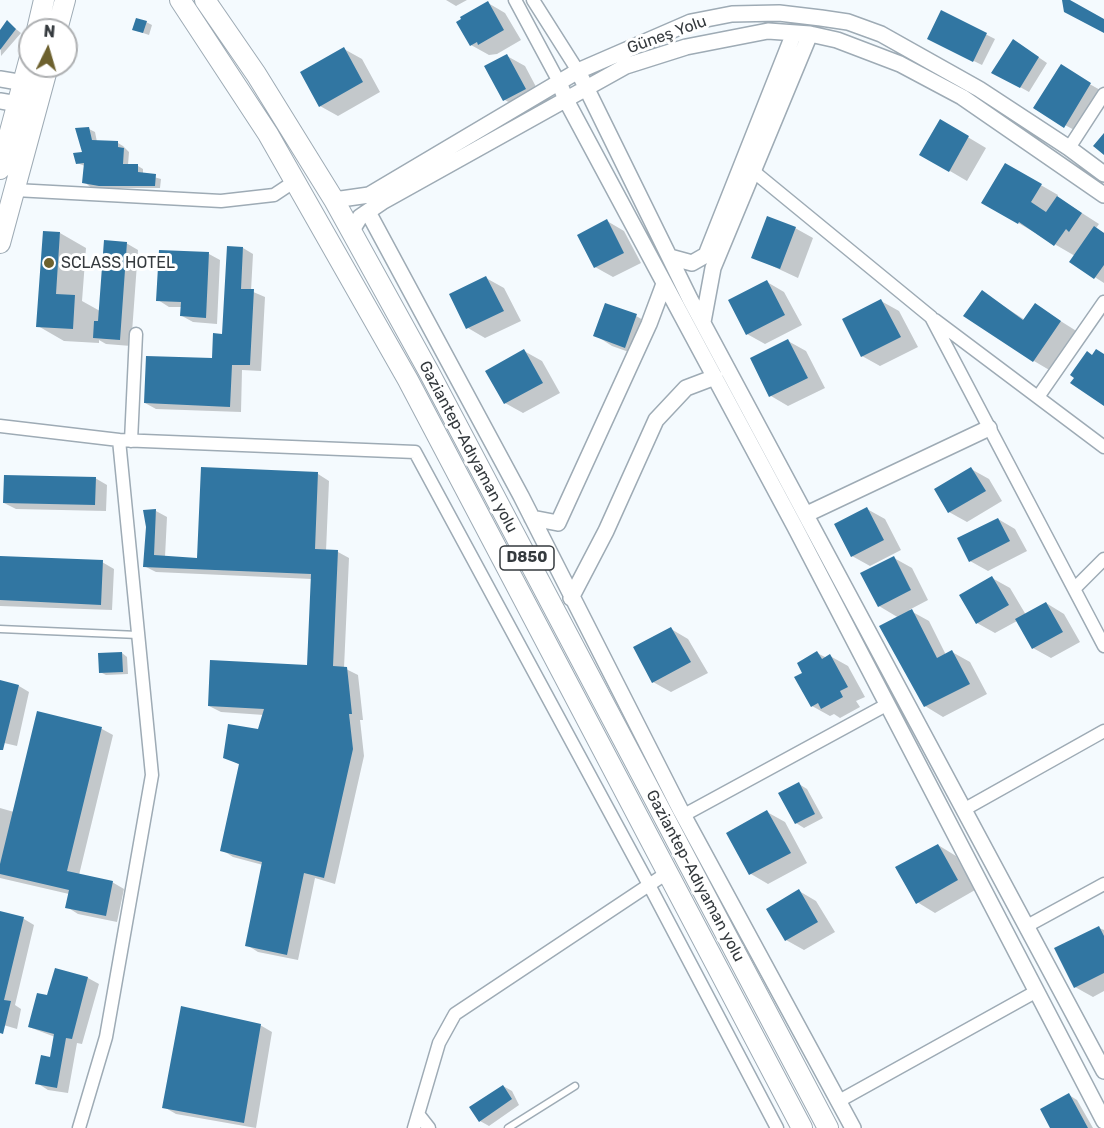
<!DOCTYPE html>
<html>
<head>
<meta charset="utf-8">
<style>
  body { margin:0 }
  #map { position:relative; width:1104px; height:1128px; overflow:hidden; background:#f4fafe; font-family:Rubik,sans-serif }
  canvas { display:block }
  .north { position:absolute; left:18px; top:18px; width:60px; height:60px; box-sizing:border-box; background:#fff; border:2px solid #aeb0b2; border-radius:50%; rotate:5deg; font-size:16px; font-weight:700; line-height:24px; text-align:center; color:#353a3e }
  .north::after { content:''; display:block; margin:auto; width:21px; height:27px; background:#6d612e; clip-path:polygon(50% 0,100% 100%,50% 72%,0 100%) }
</style>
</head>
<body>
<div id="map">
<canvas width="1104" height="1128"></canvas>
<div class="north">N</div>
</div>
<script>
const ctx = document.querySelector('canvas').getContext('2d');
ctx.lineJoin = 'round';
function paint(path, color) { ctx.fillStyle = color; ctx.fill(path, 'evenodd'); }
const shape = rows => new Path2D(rows.map(r => 'M' + r).join(''));
function stroke(path, color, width, dash) { ctx.strokeStyle = color; ctx.lineWidth = width; ctx.lineCap = dash ? 'butt' : 'round'; ctx.setLineDash(dash || []); ctx.stroke(path); }
function label(font, color, halo, rows, align = 'center') {
  ctx.font = font + ' Rubik,sans-serif'; ctx.lineWidth = 6; ctx.setLineDash([]); ctx.textBaseline = 'middle'; ctx.strokeStyle = halo; ctx.fillStyle = color; for (const [text, x, y, turn = 0] of rows) {
    ctx.save(); ctx.translate(x, y); ctx.rotate((+turn || 0) * Math.PI / 180); ctx.textAlign = isNaN(turn) ? turn : align; if (halo) ctx.strokeText(text, 0, 0); ctx.fillText(text, 0, 0); ctx.restore();
  }
}
paint(shape([
  [446,0,467,0,456,6],
  [488,3,505,13,521,40,497,54,489,55,471,45],
  [942,12,995,39,982,65,937,43],
  [7,22,21,33,1,56,0,33],
  [146,22,152,25,149,35,134,30],
  [1022,46,1047,63,1029,92,993,72],
  [344,49,362,59,380,92,338,116,320,106],
  [507,56,525,66,543,100,522,110,505,100,486,67],
  [1059,67,1102,91,1078,132,1035,109],
  [941,121,986,148,967,181,921,154],
  [89,129,95,132,97,142,118,143,123,146,129,152,128,165,138,166,143,169,143,174,161,179,160,188,92,188,84,182,85,166,77,163,84,154],
  [1006,165,1058,195,1057,197,1099,224,1096,228,1104,233,1104,283,1071,262,1075,256,984,203],
  [607,221,624,231,641,263,613,277,595,267],
  [795,228,813,238,798,278,753,257],
  [60,233,86,248,82,301,100,311,126,243,138,250,131,346,106,344,99,340,99,343,64,341,38,326],
  [243,248,253,254,251,291,265,297,261,371,242,370,241,412,156,409,145,403,214,360,223,336],
  [209,254,220,260,217,324,193,322,182,316,182,307,169,307,158,300],
  [486,278,504,288,521,321,485,338,468,328],
  [767,282,784,292,802,325,765,344,747,334],
  [982,292,1025,320,1035,305,1078,332,1051,371,1034,361],
  [881,301,899,311,918,347,880,366,862,356],
  [606,305,636,316,654,326,643,357,612,346,595,335],
  [788,341,806,351,825,388,788,406,771,396],
  [524,351,542,361,560,393,523,413,505,403],
  [971,469,989,479,1002,501,967,522,949,512],
  [318,474,329,481,326,551,338,552,349,558,344,668,358,675,363,720,360,720,364,756,335,884,315,878,298,960,258,952,247,945,263,865,233,857,222,850,240,765,225,757,259,731,264,715,221,712,209,706,308,666,312,579,156,572,144,566,156,511,167,517,165,557,199,560],
  [95,478,107,485,106,511,16,509,4,503],
  [867,509,885,519,901,550,870,566,852,556],
  [998,519,1015,529,1027,551,988,571,970,561],
  [0,558,102,562,114,569,112,610,0,606],
  [894,558,912,568,928,600,909,610,929,621,946,655,952,652,970,662,987,694,943,717,925,706,899,618,879,606],
  [992,578,1010,588,1026,615,1046,603,1064,614,1080,642,1051,658,1033,648,1017,621,995,633,977,623,961,595],
  [671,629,688,639,708,673,671,692,653,682],
  [122,653,127,657,128,674,106,675,100,672],
  [817,653,827,658,830,656,848,666,865,697,856,701,860,707,840,718,834,714,830,716,812,706,796,678,804,673],
  [0,681,19,686,29,692,17,746,0,742],
  [38,713,102,729,113,735,79,875,112,882,124,889,117,922,78,914,67,907,69,894,0,878,0,808,14,812],
  [799,784,807,789,823,818,804,828,796,823],
  [767,812,785,822,807,863,768,884,751,874,728,834],
  [938,845,956,856,975,890,935,913,917,902],
  [799,891,816,901,835,932,804,950,786,940],
  [0,913,24,919,34,925,15,1005,21,1009,17,1029,0,1024],
  [1099,928,1104,930,1104,991,1093,997,1075,987],
  [56,969,88,978,99,984,82,1044,77,1043,68,1093,48,1090,37,1083,51,1058,55,1037,29,1027,48,997],
  [260,1025,272,1032,256,1128,176,1114,164,1107],
  [503,1086,512,1091,519,1105,489,1126,480,1121,471,1108],
  [1069,1095,1077,1100,1093,1128,1052,1128]
]), '#0003');
paint(shape([
  [1062,0,1070,0,1104,19,1104,33,1064,12],
  [488,1,504,30,478,45,477,42,470,46,456,22,461,19,460,17],
  [941,10,987,33,973,62,927,39],
  [136,18,147,21,143,33,132,30],
  [7,20,16,29,0,50,0,30],
  [1013,39,1039,57,1020,88,991,73],
  [344,47,363,82,319,107,300,72],
  [507,54,526,89,503,101,484,66],
  [1061,64,1091,83,1064,128,1033,108],
  [940,119,969,136,949,172,919,155],
  [89,127,92,140,118,141,118,147,124,148,123,164,138,164,138,172,156,174,155,186,99,186,82,183,84,163,76,164,73,153,82,152,75,128],
  [1104,133,1104,155,1093,146],
  [1005,163,1042,184,1031,202,1046,212,1057,196,1082,213,1069,232,1066,229,1054,246,1019,222,1018,224,981,203],
  [767,216,796,227,780,269,751,258],
  [607,219,624,253,594,268,577,235],
  [1094,226,1104,233,1104,265,1094,279,1069,262],
  [43,231,60,232,56,294,75,295,73,329,36,327],
  [104,240,127,242,120,340,93,338,94,321,98,321],
  [227,246,243,247,241,289,254,289,250,365,232,365,230,407,144,403,146,356,212,358,213,333,222,334],
  [159,250,209,252,206,318,180,316,181,302,156,301],
  [486,276,504,311,466,329,449,294],
  [767,280,785,315,746,335,728,300],
  [982,290,1023,320,1035,303,1061,321,1033,362,963,316],
  [881,299,901,337,861,357,842,319],
  [605,303,637,314,625,348,593,336],
  [788,339,808,378,769,397,750,358],
  [524,349,543,383,504,404,485,371],
  [1096,349,1104,354,1104,406,1070,383,1074,378,1070,375,1087,351,1092,355],
  [201,467,318,472,315,549,338,550,333,666,347,667,352,714,349,714,353,749,324,878,304,873,287,955,245,946,262,862,220,851,239,764,223,758,228,724,258,729,264,709,208,706,210,660,307,665,311,574,143,567,146,527,143,510,156,509,154,555,197,558],
  [971,467,986,491,948,513,934,489],
  [4,475,96,477,95,505,3,503],
  [867,507,884,540,851,557,834,524],
  [998,518,1010,541,969,562,957,538],
  [0,556,103,560,101,605,0,600],
  [894,556,911,590,878,607,860,573],
  [992,576,1009,605,976,624,959,595],
  [1046,602,1063,632,1032,649,1015,619],
  [912,609,937,658,952,650,970,684,924,707,879,626],
  [671,627,691,662,652,683,633,647],
  [817,651,822,659,830,654,848,687,840,691,843,697,821,709,818,703,811,707,794,677,802,673,797,663],
  [122,652,123,672,99,673,98,653],
  [0,680,19,685,3,750,0,750],
  [37,711,102,727,67,871,113,881,106,916,65,908,69,890,0,874,0,864],
  [799,782,815,814,795,824,778,793],
  [767,810,791,853,749,875,726,833],
  [938,844,958,880,916,904,895,867],
  [799,889,818,922,785,941,766,909],
  [0,911,24,917,4,1000,11,1001,3,1034,0,1033],
  [1099,926,1104,936,1104,973,1074,988,1054,948],
  [55,968,88,977,72,1039,66,1038,57,1088,35,1084,41,1055,50,1057,54,1034,28,1027,37,993,47,995],
  [181,1006,261,1024,244,1123,162,1108],
  [503,1085,512,1099,479,1122,469,1107],
  [1069,1093,1088,1128,1050,1128,1040,1109]
]), '#3176a2');
const service = shape([
  [0,629,138,635],
  [508,1128,575,1086]
]);
const minor = shape([
  [515,0,559,82],
  [533,0,578,71],
  [1069,148,1104,94],
  [753,171,931,317,1104,646],
  [15,190,221,201,274,195,295,181],
  [935,320,1104,447],
  [1038,397,1104,302],
  [0,426,119,440,152,775,106,1037,79,1128],
  [119,440,415,452,648,883,777,1128],
  [131,441,136,334],
  [1074,589,1104,559],
  [965,809,1104,731],
  [684,815,888,704],
  [1027,926,1104,884],
  [839,1101,1037,991],
  [418,1114,429,1128],
  [414,1128,439,1043,455,1014,667,873]
]);
const tertiary = shape([
  [578,71,690,299,1104,1071],
  [0,79,24,83],
  [559,82,566,100,795,527,1104,1121],
  [0,101,18,104],
  [334,200,369,195,578,71,691,22,732,14,779,13,821,18,848,22,881,34,979,89,1069,148,1104,174],
  [368,212,521,496,681,811,853,1128],
  [351,232,360,217,382,202,626,66,686,47,768,31,810,34,837,40,900,64,962,97,1104,195],
  [670,257,692,263,706,255,794,33],
  [703,322,713,268,810,34],
  [807,514,989,428],
  [532,518,558,523,649,324,664,284],
  [571,598,606,531,656,420,686,388,715,377]
]);
const primary = shape([
  [37,30,44,0],
  [57,30,65,0],
  [0,169,30,57],
  [0,243,48,66]
]);
const trunk = shape([
  [180,0,268,134,408,380,802,1128],
  [205,0,256,74,334,200,429,372,828,1128]
]);
stroke(service, '#9eabb5', 9);
stroke(minor, '#9eabb5', 15);
stroke(tertiary, '#9eabb5', 18);
stroke(primary, '#9eabb5', 22);
stroke(trunk, '#9eabb5', 22);
stroke(service, '#fff', 6);
stroke(minor, '#fff', 12);
stroke(tertiary, '#fff', 15);
stroke(primary, '#fff', 20);
stroke(trunk, '#fff', 20);
for (const [x, y, r, color] of [
  [49,263,6,"#6d612e"]
]) { const dot = new Path2D(); dot.arc(x, y, r, 0, 2 * Math.PI); ctx.fillStyle = color; ctx.fill(dot); stroke(dot, '#fff', 2); }
for (const [x, y, w] of [
  [527,558,54]
]) { const box = new Path2D(); box.roundRect(x - w / 2, y - 12, w, 24, 4.5); ctx.fillStyle = '#fff'; ctx.fill(box); stroke(box, '#353a3e', 1.5); }
label('bold 15px', '#353a3e', null, [
  ["D850",527,558]
]);
label('16px', '#353a3e', '#fff', [
  ["Güneş Yolu",667,35,-20],
  ["Gaziantep-Adıyaman yolu",468,447,62],
  ["Gaziantep-Adıyaman yolu",695,876,62]
]);
label('16px', '#353a3e', '#fff', [
  ["SCLASS HOTEL",61,263]
], 'left');
</script>
</body>
</html>
